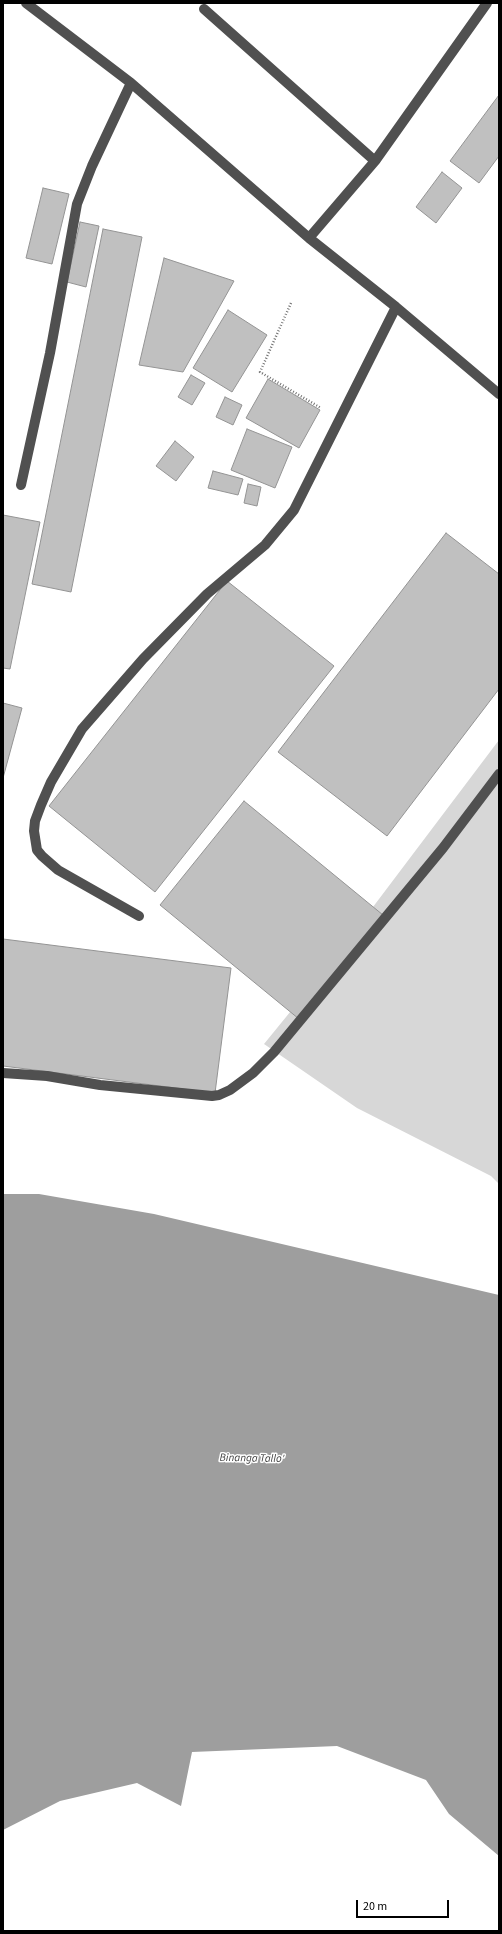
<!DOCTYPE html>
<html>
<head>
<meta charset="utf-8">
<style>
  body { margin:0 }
  #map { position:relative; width:502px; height:1934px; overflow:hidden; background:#fff; font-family:"Source Sans 3",sans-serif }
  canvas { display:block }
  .frame { position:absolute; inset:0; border:4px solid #000; pointer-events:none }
  .scale { position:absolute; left:356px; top:1900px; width:93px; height:18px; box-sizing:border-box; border:2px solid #000; border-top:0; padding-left:5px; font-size:12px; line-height:14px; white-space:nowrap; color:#000; -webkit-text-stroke:3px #fff; paint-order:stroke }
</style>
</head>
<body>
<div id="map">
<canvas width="502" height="1934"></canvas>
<div class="frame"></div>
<div class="scale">20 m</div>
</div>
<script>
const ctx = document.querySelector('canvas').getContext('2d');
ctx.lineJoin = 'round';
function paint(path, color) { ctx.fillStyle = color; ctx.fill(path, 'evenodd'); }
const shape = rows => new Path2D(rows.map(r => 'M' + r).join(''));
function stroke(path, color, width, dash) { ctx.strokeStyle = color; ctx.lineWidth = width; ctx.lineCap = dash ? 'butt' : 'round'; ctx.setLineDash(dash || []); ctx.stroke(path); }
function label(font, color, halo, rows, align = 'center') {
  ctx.font = font + ' "Source Sans 3",sans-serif'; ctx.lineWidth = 3; ctx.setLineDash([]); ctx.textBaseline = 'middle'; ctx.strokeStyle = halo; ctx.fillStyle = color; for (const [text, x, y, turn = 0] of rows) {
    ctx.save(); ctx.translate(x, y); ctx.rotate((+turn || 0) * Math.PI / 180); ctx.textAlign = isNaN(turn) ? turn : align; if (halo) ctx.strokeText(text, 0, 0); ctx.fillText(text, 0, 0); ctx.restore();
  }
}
paint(shape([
  [499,740,499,1184,491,1176,357,1108,264,1044,339,952]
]), '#d7d7d7');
paint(shape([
  [3,1194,39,1194,154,1214,499,1295,499,1856,449,1814,426,1780,337,1746,192,1752,181,1806,137,1783,60,1801,3,1830]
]), '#9e9e9e');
const building = shape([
  [499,95,499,156,479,183,450,161,499,95],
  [442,172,462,188,436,223,416,207,442,172],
  [43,188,69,194,52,264,26,258,43,188],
  [80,222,99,226,86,287,67,282,80,222],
  [103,229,142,237,71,592,32,584,103,229],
  [164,258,234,281,183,372,139,365,164,258],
  [228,310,267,335,232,392,193,368,228,310],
  [191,375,205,383,192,405,178,397,191,375],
  [268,379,320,410,299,448,246,418,268,379],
  [225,397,242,405,233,425,216,417,225,397],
  [247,429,292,447,275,488,231,470,247,429],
  [175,441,194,457,176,481,156,466,175,441],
  [213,471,243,479,238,495,208,488,213,471],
  [248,484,261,487,257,506,244,503,248,484],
  [3,515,40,522,10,669,3,668,3,515],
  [446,533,499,574,499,689,387,836,278,752,446,533],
  [227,581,334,666,155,892,49,806,227,581],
  [3,703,22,708,3,778,3,703],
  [244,801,383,915,299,1019,160,905,244,801],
  [3,939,231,968,215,1093,3,1066,3,939]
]);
paint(building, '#c0c0c0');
stroke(building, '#949494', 1);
stroke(shape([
  [291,303,260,372,321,408]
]), '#727272', 2.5, [1, 2]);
stroke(shape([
  [26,3,131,83,309,238,396,307,499,394],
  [204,9,375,161],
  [309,238,375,161,487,3],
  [21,485,50,353,77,204,92,166,131,83],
  [139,916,58,870,42,856,37,850,34,831,35,821,41,805,51,782,82,729,143,659,207,594,265,545,294,510,396,307],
  [3,1073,47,1076,100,1085,212,1096,219,1095,230,1090,253,1073,274,1052,443,848,499,774]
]), '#505050', 10);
label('italic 11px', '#3f3f3f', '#fff', [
  ["Binanga Tallo'",252,1459,1]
]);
</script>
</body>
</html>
